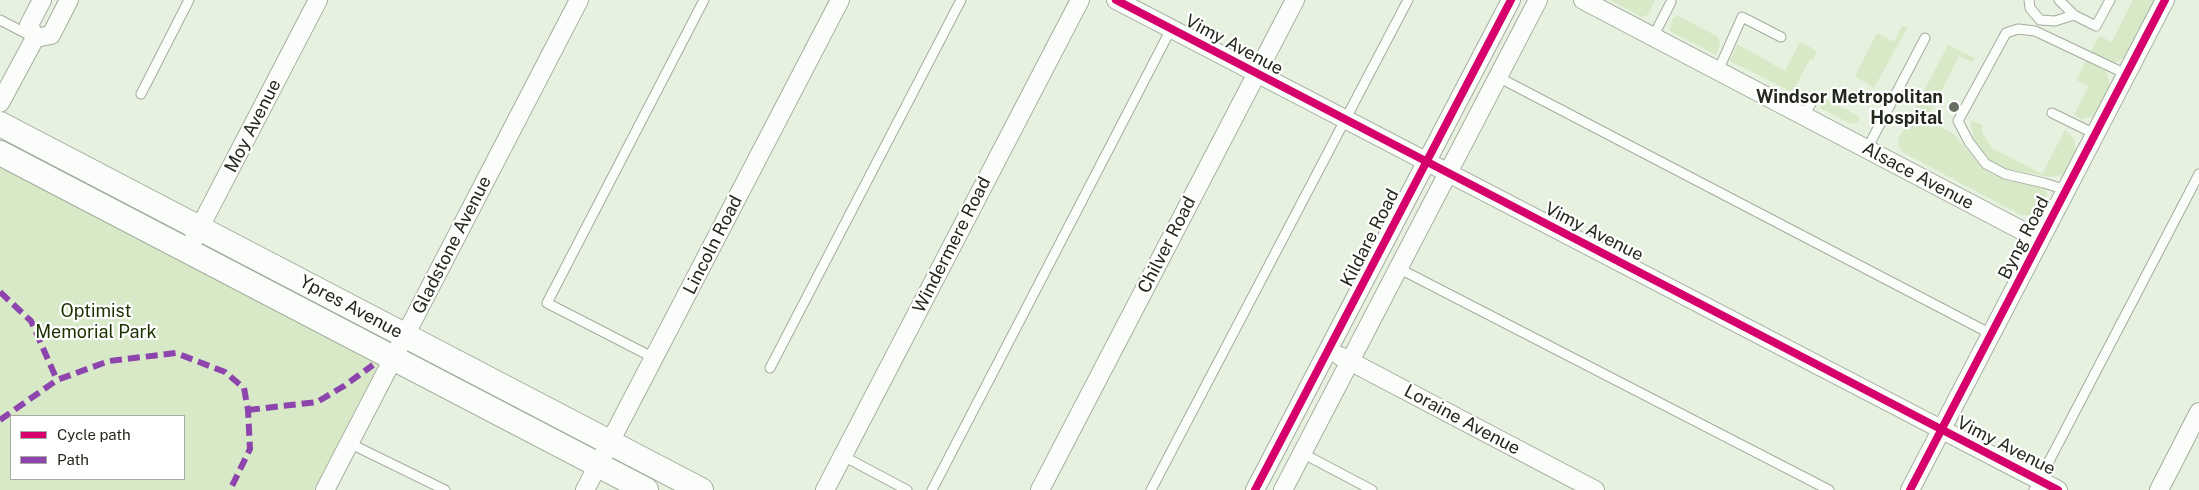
<!DOCTYPE html>
<html>
<head>
<meta charset="utf-8">
<style>
  body { margin:0 }
  #map { position:relative; width:2199px; height:490px; overflow:hidden; background:#e7f1df; font-family:"Public Sans",sans-serif }
  canvas { display:block }
  .legend { position:absolute; left:10px; top:415px; width:175px; height:65px; box-sizing:border-box; background:#fff; border:1px solid #a7a9a5; margin:0; padding:6px 9px; list-style:none; font-size:15px; color:#23291d }
  .legend li { display:flex; align-items:center; gap:10px; height:25px }
  .legend b { width:25px; border:1px solid #a7a9a5 }
</style>
</head>
<body>
<div id="map">
<canvas width="2199" height="490"></canvas>
<ul class="legend">
<li><b style="height:6px;background:#d6006c"></b>Cycle path</li>
<li><b style="height:6px;background:#8e44ad"></b>Path</li>
</ul>
</div>
<script>
const ctx = document.querySelector('canvas').getContext('2d');
ctx.lineJoin = 'round';
function paint(path, color) { ctx.fillStyle = color; ctx.fill(path, 'evenodd'); }
const shape = rows => new Path2D(rows.map(r => 'M' + r).join(''));
function stroke(path, color, width, dash) { ctx.strokeStyle = color; ctx.lineWidth = width; ctx.lineCap = dash ? 'butt' : 'round'; ctx.setLineDash(dash || []); ctx.stroke(path); }
function label(font, color, halo, rows, align = 'center') {
  ctx.font = font + ' "Public Sans",sans-serif'; ctx.lineWidth = 4.5; ctx.setLineDash([]); ctx.textBaseline = 'middle'; ctx.strokeStyle = halo; ctx.fillStyle = color; for (const [text, x, y, turn = 0] of rows) {
    ctx.save(); ctx.translate(x, y); ctx.rotate((+turn || 0) * Math.PI / 180); ctx.textAlign = isNaN(turn) ? turn : align; if (halo) ctx.strokeText(text, 0, 0); ctx.fillText(text, 0, 0); ctx.restore();
  }
}
paint(shape([
  [1610,0,1655,0,1649,14,1642,17],
  [2133,0,2154,0,2124,58,2114,63,2109,64,2090,54,2099,36,2112,42],
  [1677,15,1718,37,1720,45,1716,55,1670,31,1672,19],
  [1902,26,1907,28,1874,88,1855,76,1877,33,1894,42],
  [1800,42,1817,51,1813,60,1810,59,1796,85,1805,91,1802,97,1730,61,1737,44,1785,71],
  [1948,45,1975,58,1972,62,1959,56,1927,119,1955,135,1982,168,1993,175,2039,186,2046,190,2047,196,2040,211,2032,215,2021,215,1904,153,1899,147,1898,140],
  [2086,61,2106,71,2110,84,2094,116,2081,119,2074,115,2089,86,2076,80],
  [1825,99,1860,117,1858,122,1851,124,1820,108],
  [1970,120,1983,125,1982,132,1992,148,2042,174,2065,130,2074,139,2076,151,2064,173,2058,176,2049,177,2002,168,1993,163,1979,147,1974,139],
  [0,163,380,362,314,490,0,490],
  [11,416,184,416,184,479,11,479]
]), '#d7e9c7');
const service = shape([
  [2029,0,2030,8,2040,20,2055,21,2074,15,2096,26,2110,0],
  [2059,0,2074,15],
  [0,20,33,37],
  [1653,37,1671,2],
  [1718,71,1742,17,1781,37],
  [1498,77,1991,334],
  [141,94,189,0],
  [2052,113,2095,134],
  [1804,116,1814,98],
  [1867,149,1925,38],
  [2066,190,2044,183,2005,174,1986,164,1969,142,1958,121,2006,33,2018,29,2035,31,2126,74],
  [1398,268,1829,490],
  [654,358,547,303,704,0],
  [770,368,961,0],
  [349,443,445,490],
  [1302,453,1372,490],
  [843,456,907,490],
  [932,490,1171,29],
  [1151,490,1408,0],
  [2034,490,2199,174]
]);
const minor = shape([
  [1116,0,2058,490],
  [1583,0,2040,240],
  [35,38,51,35,69,0],
  [0,103,35,38,29,25,42,0],
  [187,252,318,0],
  [1340,356,1595,490],
  [325,490,579,0],
  [585,490,840,0],
  [825,490,1080,0],
  [1040,490,1295,0],
  [1255,490,1511,0],
  [1283,490,1538,0],
  [1910,490,2165,0],
  [2159,490,2199,412]
]);
const secondary = shape([
  [0,124,701,490],
  [0,153,646,490]
]);
stroke(service, '#a4ac9e', 11);
stroke(minor, '#a4ac9e', 20);
stroke(secondary, '#a4ac9e', 26);
stroke(service, '#fbfdfa', 9);
stroke(minor, '#fbfdfa', 18);
stroke(secondary, '#fbfdfa', 24);
stroke(shape([
  [0,292,31,321,57,380],
  [248,410,317,402,344,386,373,365],
  [0,420,57,380,109,361,176,353,225,372,244,388,248,410,250,449,230,490]
]), '#8e44ad', 6, [12, 6]);
stroke(shape([
  [1116,0,2058,490],
  [1255,490,1511,0],
  [1910,490,2165,0]
]), '#d6006c', 8);
for (const [x, y, r, color] of [
  [1954,107,6,"#686f61"]
]) { const dot = new Path2D(); dot.arc(x, y, r, 0, 2 * Math.PI); ctx.fillStyle = color; ctx.fill(dot); stroke(dot, '#fff', 2); }
label('18px', '#23291d', '#fff', [
  ["Vimy Avenue",1234,45,28],
  ["Moy Avenue",253,126,-63],
  ["Alsace Avenue",1918,176,28],
  ["Vimy Avenue",1594,232,27],
  ["Kildare Road",1370,238,-63],
  ["Byng Road",2024,238,-63],
  ["Gladstone Avenue",452,245,-63],
  ["Lincoln Road",713,245,-63],
  ["Windermere Road",952,245,-63],
  ["Chilver Road",1167,245,-63],
  ["Ypres Avenue",351,307,28],
  ["Loraine Avenue",1462,420,28],
  ["Vimy Avenue",2006,446,27]
]);
label('bold 18px', '#23291d', '#fff', [
  ["Windsor Metropolitan",1943,97],
  ["Hospital",1943,118]
], 'right');
label('18px', '#1c3300', '#fff', [
  ["Optimist",96,311],
  ["Memorial Park",96,332]
]);
</script>
</body>
</html>
